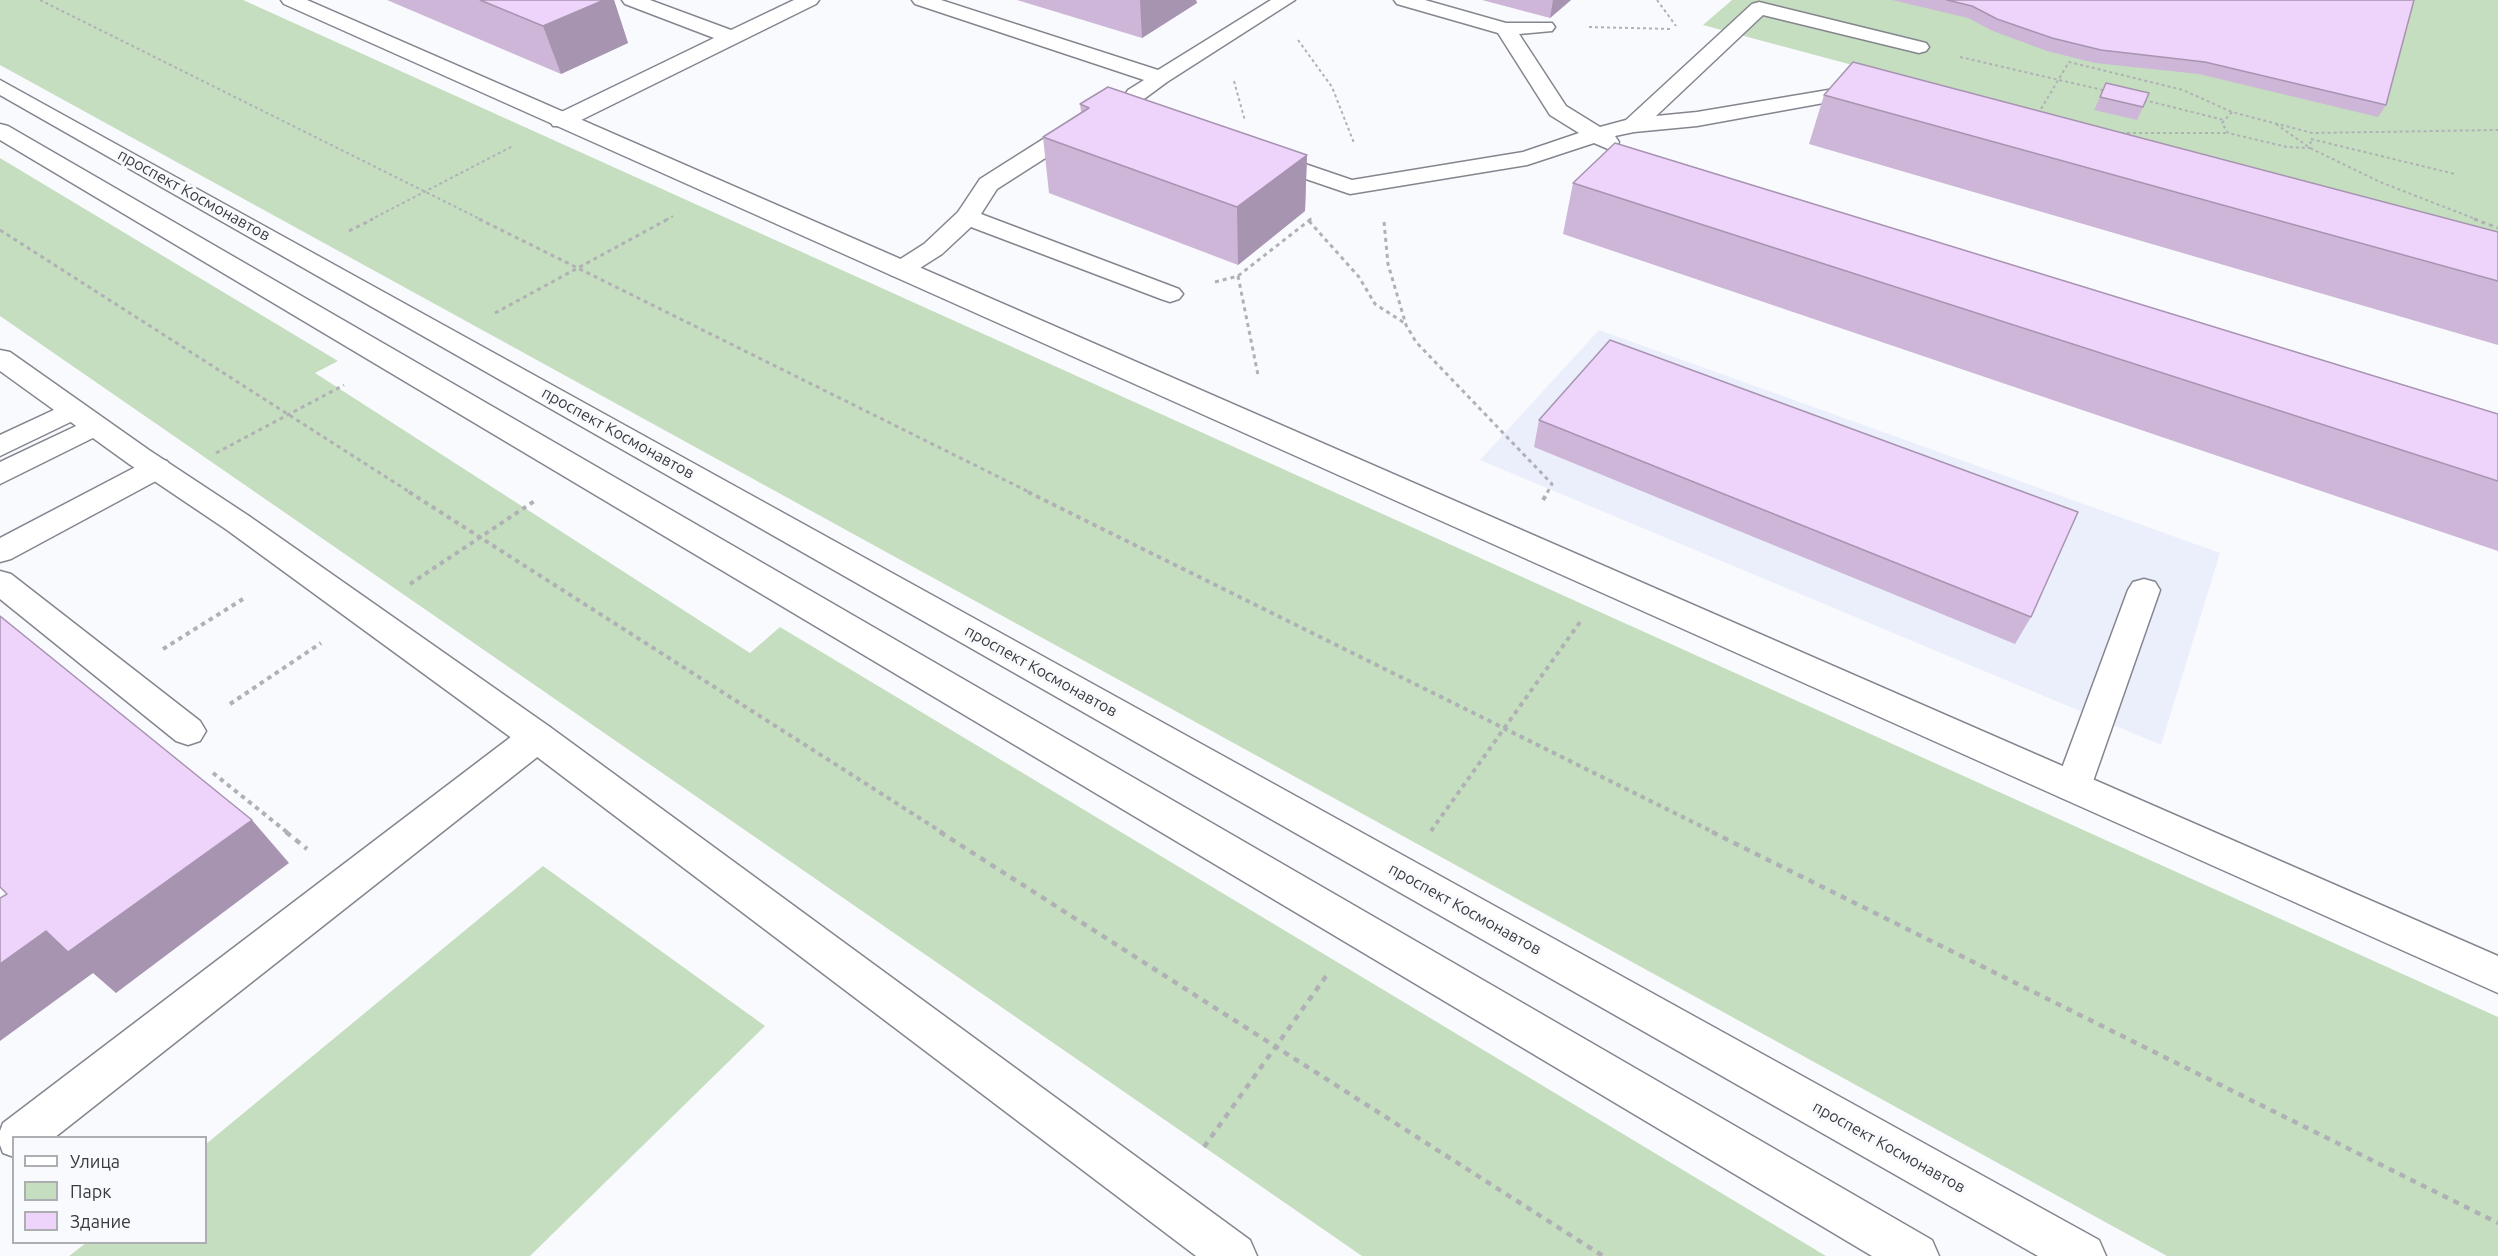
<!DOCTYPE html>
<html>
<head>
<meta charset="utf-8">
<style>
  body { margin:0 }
  #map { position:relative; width:2498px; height:1256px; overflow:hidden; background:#f9fafe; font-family:Ubuntu,sans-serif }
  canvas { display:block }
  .legend { position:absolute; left:12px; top:1136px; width:195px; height:108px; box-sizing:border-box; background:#f9fafe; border:2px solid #adaeb2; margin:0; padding:8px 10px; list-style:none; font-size:18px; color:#3a3b3f }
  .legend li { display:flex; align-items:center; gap:12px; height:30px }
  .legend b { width:30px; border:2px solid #adaeb2 }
</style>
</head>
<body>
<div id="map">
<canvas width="2498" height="1256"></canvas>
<ul class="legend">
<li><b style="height:8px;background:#fff"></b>Улица</li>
<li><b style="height:16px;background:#c6dec0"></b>Парк</li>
<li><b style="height:16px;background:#eed4fb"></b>Здание</li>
</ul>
</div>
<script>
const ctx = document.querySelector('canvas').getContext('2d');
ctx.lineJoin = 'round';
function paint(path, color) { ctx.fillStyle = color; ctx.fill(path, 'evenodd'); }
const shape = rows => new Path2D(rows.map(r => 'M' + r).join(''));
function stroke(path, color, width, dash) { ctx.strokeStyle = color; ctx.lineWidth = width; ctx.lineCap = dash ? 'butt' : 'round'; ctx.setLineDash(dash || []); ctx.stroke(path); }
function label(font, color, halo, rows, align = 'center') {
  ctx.font = font + ' Ubuntu,sans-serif'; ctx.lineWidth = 6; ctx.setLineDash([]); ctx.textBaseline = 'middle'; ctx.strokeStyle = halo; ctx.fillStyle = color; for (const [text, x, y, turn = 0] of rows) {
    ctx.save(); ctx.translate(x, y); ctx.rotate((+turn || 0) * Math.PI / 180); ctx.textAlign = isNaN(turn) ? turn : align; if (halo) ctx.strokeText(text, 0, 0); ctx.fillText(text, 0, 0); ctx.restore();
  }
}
paint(shape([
  [1599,330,2220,553,2161,745,1480,460]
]), '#ebeffc');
paint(shape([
  [0,0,243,0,2498,1017,2498,1256,2167,1256,0,65],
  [1732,0,2498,0,2498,238,1703,25],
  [0,158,338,361,315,373,750,653,780,627,1826,1256,1362,1256,0,316],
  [543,866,765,1026,530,1256,69,1256,86,1243,206,1242,206,1144]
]), '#c6dec0');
const service = shape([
  [622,0,650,0,731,30,794,0,819,0,816,4,569,126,553,126,550,121,553,116,714,38,625,4,622,0],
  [912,0,941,0,1158,70,1271,0,1295,0,1167,82,1144,99,1135,114,1086,132,997,189,981,214,1179,289,1183,294,1179,299,1170,302,1161,299,971,227,942,254,909,275,900,278,891,275,887,270,891,265,924,244,958,212,980,179,1070,122,1119,104,1128,90,1144,80,915,4,912,0],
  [1394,0,1425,0,1506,23,1552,23,1555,27,1552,31,1519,34,1566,106,1600,127,1626,120,1752,4,1759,2,1926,43,1929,47,1926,51,1919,53,1763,15,1656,116,1697,112,1840,88,1877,88,1880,93,1877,98,1840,100,1697,126,1634,132,1615,136,1619,142,1616,147,1608,149,1594,143,1527,165,1350,194,1256,162,1253,157,1256,152,1264,150,1352,180,1523,152,1579,133,1550,115,1498,33,1397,4,1394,0],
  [73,401,83,404,87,410,83,416,0,456,0,435,73,401],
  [95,417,105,420,109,426,105,432,0,484,0,462,95,417],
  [157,458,167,461,172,468,167,475,11,559,0,562,0,538,147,461,157,458],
  [0,571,11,574,200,721,206,731,200,741,188,745,176,741,0,599,0,571],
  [2144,579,2155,582,2160,590,2091,787,2086,797,2073,802,2060,797,2055,787,2128,590,2133,582,2144,579],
  [537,723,550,727,555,737,550,747,54,1138,14,1138,14,1157,3,1153,0,1145,0,1131,3,1123,524,727,537,723]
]);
const minor = shape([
  [281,0,307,0,2498,956,2498,993,284,4,281,0],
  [0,350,10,352,149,450,249,516,550,727,1250,1240,1257,1256,1196,1256,524,747,227,530,129,464,0,371,0,350]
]);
const tertiary = shape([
  [0,80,2099,1240,2106,1256,2038,1256,0,95,0,80],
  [0,124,8,126,1932,1240,1939,1256,1872,1256,0,140,0,124]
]);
stroke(service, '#84868f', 3);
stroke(minor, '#84868f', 3);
stroke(tertiary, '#84868f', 3);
stroke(shape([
  [40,0,482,220],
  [1657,0,1676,26],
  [1589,27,1672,29],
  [1298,40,1332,87,1354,143],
  [1960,57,2107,91],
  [1234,81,1245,121],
  [2144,100,2224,120],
  [2232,112,2222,123,2228,133,2287,147,2310,148,2311,139],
  [2038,114,2069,62,2183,90,2232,112,2312,133,2498,130],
  [2276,124,2310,148,2380,182,2478,220],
  [2121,133,2227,133],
  [2311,139,2455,174],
  [370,220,513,146],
  [666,220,673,216],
  [1309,220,1312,218]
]), '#b0b1b5', 2, [3, 3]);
stroke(shape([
  [479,219,1031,493],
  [2474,219,2498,228],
  [1309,221,1359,277,1375,304,1406,324],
  [1384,222,1388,264,1406,325,1416,342,1552,484,1547,493],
  [0,230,411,493],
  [349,231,373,219],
  [1238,276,1258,375],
  [1215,282,1238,276,1311,219],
  [495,313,668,219],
  [216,453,344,385]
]), '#b0b1b5', 3, [4, 4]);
stroke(shape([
  [409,492,943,833],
  [1028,492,1715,833],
  [1543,500,1548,492],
  [410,584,536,500],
  [163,649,243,599],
  [230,704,321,643],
  [213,773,288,833],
  [1431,831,1580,622]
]), '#b0b1b5', 4, [4.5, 4.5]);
stroke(shape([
  [286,832,307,849],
  [940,832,1603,1256],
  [1712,832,2498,1223],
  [1204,1147,1329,972]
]), '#b0b1b5', 4.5, [6, 6]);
paint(service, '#fff');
paint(minor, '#fff');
paint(tertiary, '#fff');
paint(shape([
  [387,0,614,0,628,43,561,74],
  [1017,0,1196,0,1197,3,1142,38],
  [1482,0,1571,0,1550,18],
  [1892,0,2414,0,2386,105,2378,117,2199,74,2095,63,2047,51,1993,31,1968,18],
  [1824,95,2498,232,2498,345,1809,144],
  [2100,97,2143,107,2137,120,2094,110],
  [1080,104,1307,155,1305,211,1238,265,1049,193,1043,137,1081,112],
  [1573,183,2498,414,2498,551,1563,234],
  [1539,420,2031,617,2015,644,1534,447]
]), '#cdb6d8');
paint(shape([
  [604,0,614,0,628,43,561,74,543,26],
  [1140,0,1196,0,1197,3,1142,38],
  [1553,0,1571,0,1550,18],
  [1307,155,1305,211,1238,265,1237,207],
  [252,820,289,863,116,993,93,973,0,1041,0,964,46,931]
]), '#a794b0');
const building = shape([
  [480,0,604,0,543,26,480,0],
  [1947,0,2414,0,2386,105,2205,62,2101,50,2052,38,1997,19,1972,6,1947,0],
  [1853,62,2498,232,2498,281,1824,95,1853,62],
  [2106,83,2149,93,2143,107,2100,97,2106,83],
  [1108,87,1307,155,1237,207,1043,137,1089,108,1080,104,1108,87],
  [1615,143,2498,414,2498,481,1573,183,1615,143],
  [1610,340,2078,512,2031,617,1539,420,1610,340],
  [0,616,252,820,68,952,46,931,0,964,0,898,7,894,0,887,0,616]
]);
paint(building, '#eed4fb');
stroke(building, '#a794b0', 1.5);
label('16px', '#3a3b3f', '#f9fafe', [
  ["проспект Космонавтов",194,195,29],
  ["проспект Космонавтов",618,433,29],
  ["проспект Космонавтов",1041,671,29],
  ["проспект Космонавтов",1465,909,29],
  ["проспект Космонавтов",1889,1147,29]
]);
</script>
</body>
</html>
